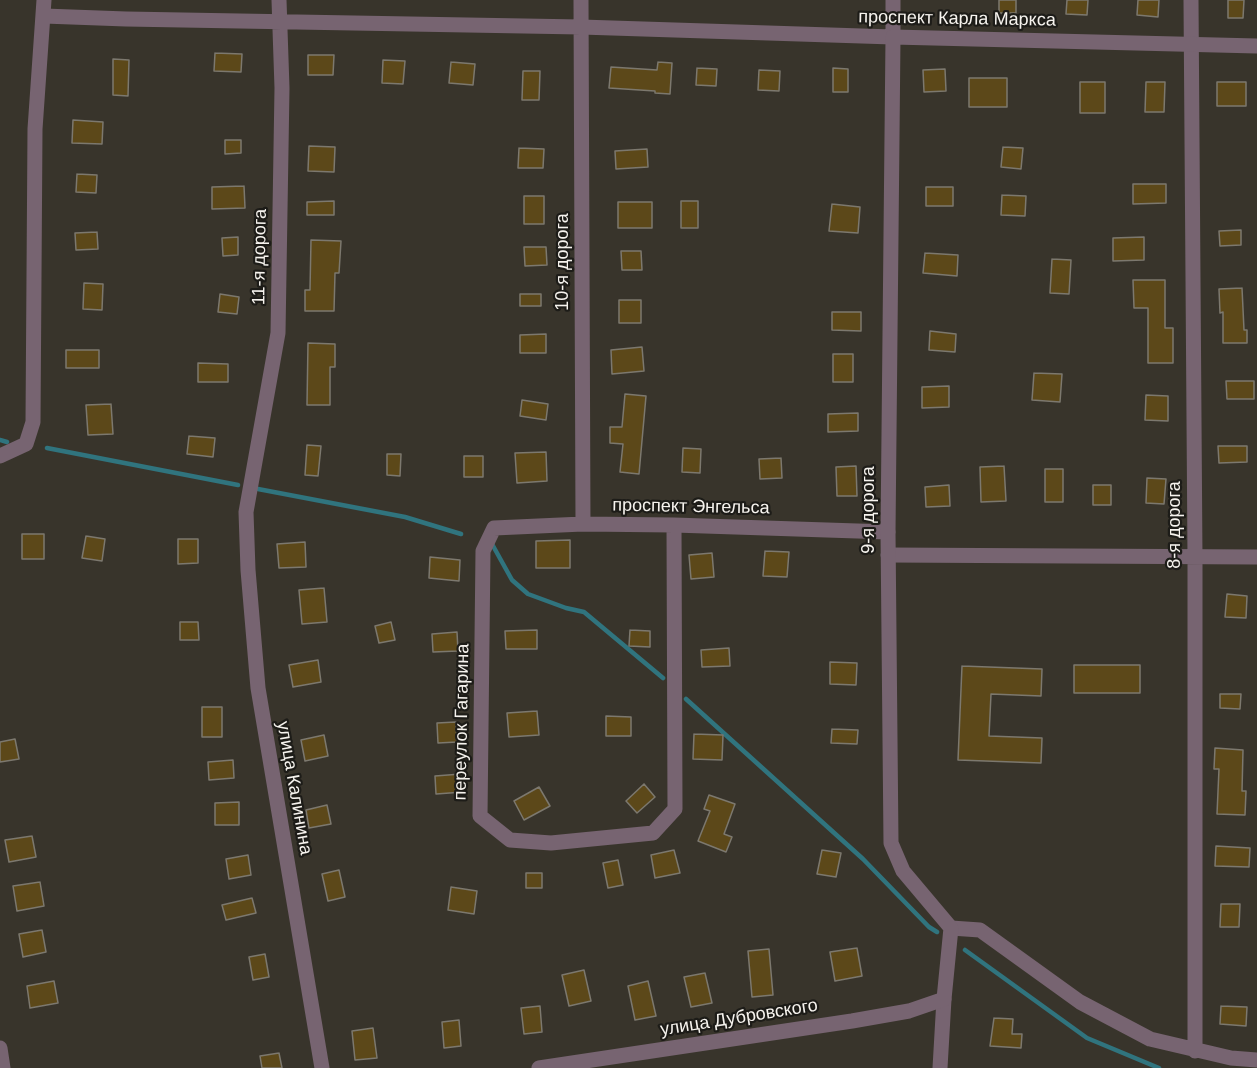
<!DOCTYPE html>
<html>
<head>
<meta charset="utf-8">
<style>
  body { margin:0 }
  canvas { display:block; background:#38342b }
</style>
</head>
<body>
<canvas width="1257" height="1068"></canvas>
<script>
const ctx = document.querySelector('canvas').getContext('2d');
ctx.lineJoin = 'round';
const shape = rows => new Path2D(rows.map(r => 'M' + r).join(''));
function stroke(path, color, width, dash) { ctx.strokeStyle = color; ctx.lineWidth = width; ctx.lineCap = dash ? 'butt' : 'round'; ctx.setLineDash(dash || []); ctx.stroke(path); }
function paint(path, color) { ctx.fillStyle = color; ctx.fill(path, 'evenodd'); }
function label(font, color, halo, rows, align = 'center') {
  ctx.font = font + ' Helvetica,sans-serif'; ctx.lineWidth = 4.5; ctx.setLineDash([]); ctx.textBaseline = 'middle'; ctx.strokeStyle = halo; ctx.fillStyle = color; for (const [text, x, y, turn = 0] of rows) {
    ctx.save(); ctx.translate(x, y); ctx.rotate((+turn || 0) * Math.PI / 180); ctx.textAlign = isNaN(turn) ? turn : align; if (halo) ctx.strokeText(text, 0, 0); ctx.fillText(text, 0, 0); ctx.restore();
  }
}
stroke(shape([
  [0,440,7,442],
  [47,448,238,485],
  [258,489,405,517,461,534],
  [492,544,512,580,528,594,566,608,584,612,663,678],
  [686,699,863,859,929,927,937,932],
  [965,950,1087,1038,1159,1068]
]), '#30747e', 4.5);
const building = shape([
  [999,0,1016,0,1016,13,999,13,999,0],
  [1067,0,1088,0,1087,15,1066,14,1067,0],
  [1138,0,1159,0,1158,17,1137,15,1138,0],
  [1228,0,1244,0,1243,18,1228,18,1228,0],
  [215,53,242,54,241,72,214,71,215,53],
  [308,55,334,55,333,75,308,75,308,55],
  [113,59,129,60,128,96,113,95,113,59],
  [383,60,405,61,403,84,382,83,383,60],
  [451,62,475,64,473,85,449,83,451,62],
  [658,62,672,63,670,94,655,93,655,91,609,88,611,67,657,70,658,62],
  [697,68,717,69,716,86,696,85,697,68],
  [833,68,848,69,848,92,833,92,833,68],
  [945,69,946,91,924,92,923,70,945,69],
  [759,70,780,71,779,91,758,90,759,70],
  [523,71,540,71,539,100,522,100,523,71],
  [969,78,1007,78,1007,107,969,107,969,78],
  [1080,82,1105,82,1105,113,1080,113,1080,82],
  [1146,82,1165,82,1164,112,1145,112,1146,82],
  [1217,82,1246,82,1246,106,1217,106,1217,82],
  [73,120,103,122,102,144,72,143,73,120],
  [225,140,241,140,241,153,225,154,225,140],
  [309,146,335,147,334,172,308,171,309,146],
  [1003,147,1023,148,1021,169,1001,167,1003,147],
  [519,148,544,149,543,168,518,168,519,148],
  [647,149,648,167,616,169,615,151,647,149],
  [77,174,97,175,96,193,76,192,77,174],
  [1133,184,1166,184,1166,203,1133,204,1133,184],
  [244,186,245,208,212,209,212,187,244,186],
  [926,187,953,187,953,206,926,206,926,187],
  [1002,195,1026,196,1025,216,1001,215,1002,195],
  [524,196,544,196,544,224,524,224,524,196],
  [334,201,334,215,307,215,307,202,334,201],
  [681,201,698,201,698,228,681,228,681,201],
  [618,202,652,202,652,228,618,228,618,202],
  [832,204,860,207,858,233,829,231,832,204],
  [1241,230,1241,245,1220,246,1219,231,1241,230],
  [97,232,98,249,76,250,75,233,97,232],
  [238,237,238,255,223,256,222,238,238,237],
  [1144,237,1144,260,1113,261,1113,238,1144,237],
  [311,240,341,241,339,273,335,273,334,311,305,311,305,290,310,290,311,240],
  [524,247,546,247,547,265,525,266,524,247],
  [621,251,641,251,642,270,622,270,621,251],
  [925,253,958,255,957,276,923,273,925,253],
  [1052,259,1071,260,1069,294,1050,293,1052,259],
  [1133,280,1165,280,1165,328,1173,328,1173,363,1148,363,1148,308,1134,308,1133,280],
  [84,283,103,284,102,310,83,309,84,283],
  [1242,288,1244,330,1247,330,1247,343,1223,343,1223,312,1220,313,1219,289,1242,288],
  [220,294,239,297,237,314,218,312,220,294],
  [520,294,541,294,541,306,520,306,520,294],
  [619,300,641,300,641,323,619,323,619,300],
  [832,312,861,312,861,331,832,330,832,312],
  [930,331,956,334,955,352,929,350,930,331],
  [546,334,546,353,520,353,520,335,546,334],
  [308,343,335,344,335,367,330,367,330,405,307,405,308,343],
  [642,347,644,371,612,374,611,350,642,347],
  [66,350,99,350,99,368,66,368,66,350],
  [833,354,853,354,853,382,833,382,833,354],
  [198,363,228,364,228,382,198,382,198,363],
  [1034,373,1062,374,1060,402,1032,400,1034,373],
  [1226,381,1254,381,1254,399,1227,399,1226,381],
  [949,386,949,407,922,408,922,387,949,386],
  [625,394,646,396,639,474,620,472,623,444,610,443,610,427,622,427,625,394],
  [1146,395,1168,396,1168,421,1145,420,1146,395],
  [522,400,548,404,546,420,520,416,522,400],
  [111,404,113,434,88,435,86,405,111,404],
  [858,413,858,431,828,432,828,414,858,413],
  [189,436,215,438,213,457,187,454,189,436],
  [307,445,321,446,318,476,305,475,307,445],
  [1218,446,1247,446,1247,462,1219,463,1218,446],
  [683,448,701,449,700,473,682,472,683,448],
  [546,452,547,481,517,483,515,453,546,452],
  [387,454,401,454,400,476,387,475,387,454],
  [464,456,483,456,483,477,464,477,464,456],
  [781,458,782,478,760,479,759,459,781,458],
  [856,466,857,496,837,496,836,467,856,466],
  [1004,466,1006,501,981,502,980,467,1004,466],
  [1045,469,1063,469,1063,502,1045,502,1045,469],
  [1147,478,1166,479,1164,504,1146,503,1147,478],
  [949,485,950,506,926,507,925,487,949,485],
  [1093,485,1111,485,1111,505,1093,505,1093,485],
  [22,534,44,534,44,559,22,559,22,534],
  [86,536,105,539,102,561,82,558,86,536],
  [178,539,198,539,198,563,178,564,178,539],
  [570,540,570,568,536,568,536,541,570,540],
  [305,542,306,567,279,568,277,544,305,542],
  [765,551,789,552,787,577,763,576,765,551],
  [712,553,714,577,691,579,689,555,712,553],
  [430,557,460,560,459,581,429,578,430,557],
  [324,588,327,622,302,624,299,590,324,588],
  [1227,594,1247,596,1246,618,1225,617,1227,594],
  [180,622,198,622,199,640,180,640,180,622],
  [391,622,395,640,379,643,375,626,391,622],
  [537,630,537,649,506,649,505,631,537,630],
  [630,630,650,631,650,647,629,646,630,630],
  [457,632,458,651,433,652,432,634,457,632],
  [729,648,730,666,702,667,701,650,729,648],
  [318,660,321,682,293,687,289,665,318,660],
  [830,662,857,663,856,685,830,684,830,662],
  [1074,665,1140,665,1140,693,1074,693,1074,665],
  [962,666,1042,669,1041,696,991,694,989,736,1042,738,1041,763,958,760,962,666],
  [1220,694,1241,694,1240,709,1220,708,1220,694],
  [202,707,222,707,222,737,202,737,202,707],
  [537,711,539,735,509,737,507,713,537,711],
  [606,716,631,717,631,736,606,736,606,716],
  [456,722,457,742,438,743,437,723,456,722],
  [832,729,858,730,857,744,831,743,832,729],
  [694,734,723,735,722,760,693,759,694,734],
  [324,735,328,756,305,761,301,740,324,735],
  [15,739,19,759,0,762,0,742,15,739],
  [1215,748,1243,750,1242,791,1246,791,1245,815,1217,814,1219,769,1214,769,1215,748],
  [233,760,234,778,209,780,208,762,233,760],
  [461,774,463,792,436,794,435,776,461,774],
  [644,784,655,797,637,813,626,801,644,784],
  [539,787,550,806,524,820,514,801,539,787],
  [709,795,735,804,724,834,732,837,726,852,698,841,710,811,704,809,709,795],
  [239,802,239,825,215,825,215,803,239,802],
  [327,805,331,824,309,828,306,810,327,805],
  [32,836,36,857,9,862,5,840,32,836],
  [1216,846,1250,848,1249,867,1215,866,1216,846],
  [674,850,680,873,655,878,651,855,674,850],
  [822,850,841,853,836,877,817,874,822,850],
  [248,855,251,875,229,879,226,859,248,855],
  [618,860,623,885,608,888,603,863,618,860],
  [339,870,345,897,328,901,322,874,339,870],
  [526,873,542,873,542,888,526,888,526,873],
  [40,882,44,906,17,911,13,886,40,882],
  [451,887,477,891,474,914,448,910,451,887],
  [252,898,256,913,226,920,222,905,252,898],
  [1221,904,1240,904,1239,927,1220,927,1221,904],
  [42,930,46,952,23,957,19,934,42,930],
  [857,948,862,976,835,981,830,952,857,948],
  [769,949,773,995,752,997,748,951,769,949],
  [265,954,269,977,253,980,249,957,265,954],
  [584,970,591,1001,569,1006,562,975,584,970],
  [705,973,712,1003,691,1007,684,977,705,973],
  [54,981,58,1003,30,1008,27,986,54,981],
  [648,981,656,1016,635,1020,628,986,648,981],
  [540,1006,542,1032,524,1034,521,1008,540,1006],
  [1221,1006,1247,1007,1246,1026,1220,1024,1221,1006],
  [994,1018,1013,1019,1012,1034,1022,1034,1021,1048,990,1046,994,1018],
  [459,1020,461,1046,444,1048,442,1022,459,1020],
  [373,1028,377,1058,355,1060,352,1031,373,1028],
  [279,1053,282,1068,262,1068,260,1056,279,1053]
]);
paint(building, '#5c4819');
stroke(building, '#7c786e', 1.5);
stroke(shape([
  [279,0,282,88,278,333,246,512,248,570,258,688,322,1068],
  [581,0,583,524],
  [1191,0,1195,557,1195,1051],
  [44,16,126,19,581,27,893,37,893,0],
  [0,456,26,444,33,422,35,129,44,0],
  [674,525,675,809,653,833,551,843,510,840,480,816,483,551,494,528,583,524,674,525,888,532],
  [888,555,1257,557],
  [951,928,980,930,1080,1002,1150,1039,1231,1058,1257,1060],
  [0,1048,3,1068],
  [940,1068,944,999]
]), '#776471', 15);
stroke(shape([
  [539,1068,852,1021,909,1011,944,999,951,928,903,871,891,843,888,532,893,37,1257,46]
]), '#776471', 15);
label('18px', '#f6f3ee', '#1d1c18', [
  ["проспект Карла Маркса",957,19,1],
  ["11-я дорога",260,257,-89],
  ["10-я дорога",563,262,-90],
  ["проспект Энгельса",691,507,1],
  ["9-я дорога",869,510,-90],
  ["8-я дорога",1175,525,-90],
  ["переулок Гагарина",462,722,-89],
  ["улица Калинина",294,788,80],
  ["улица Дубровского",739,1018,-9]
]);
</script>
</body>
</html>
